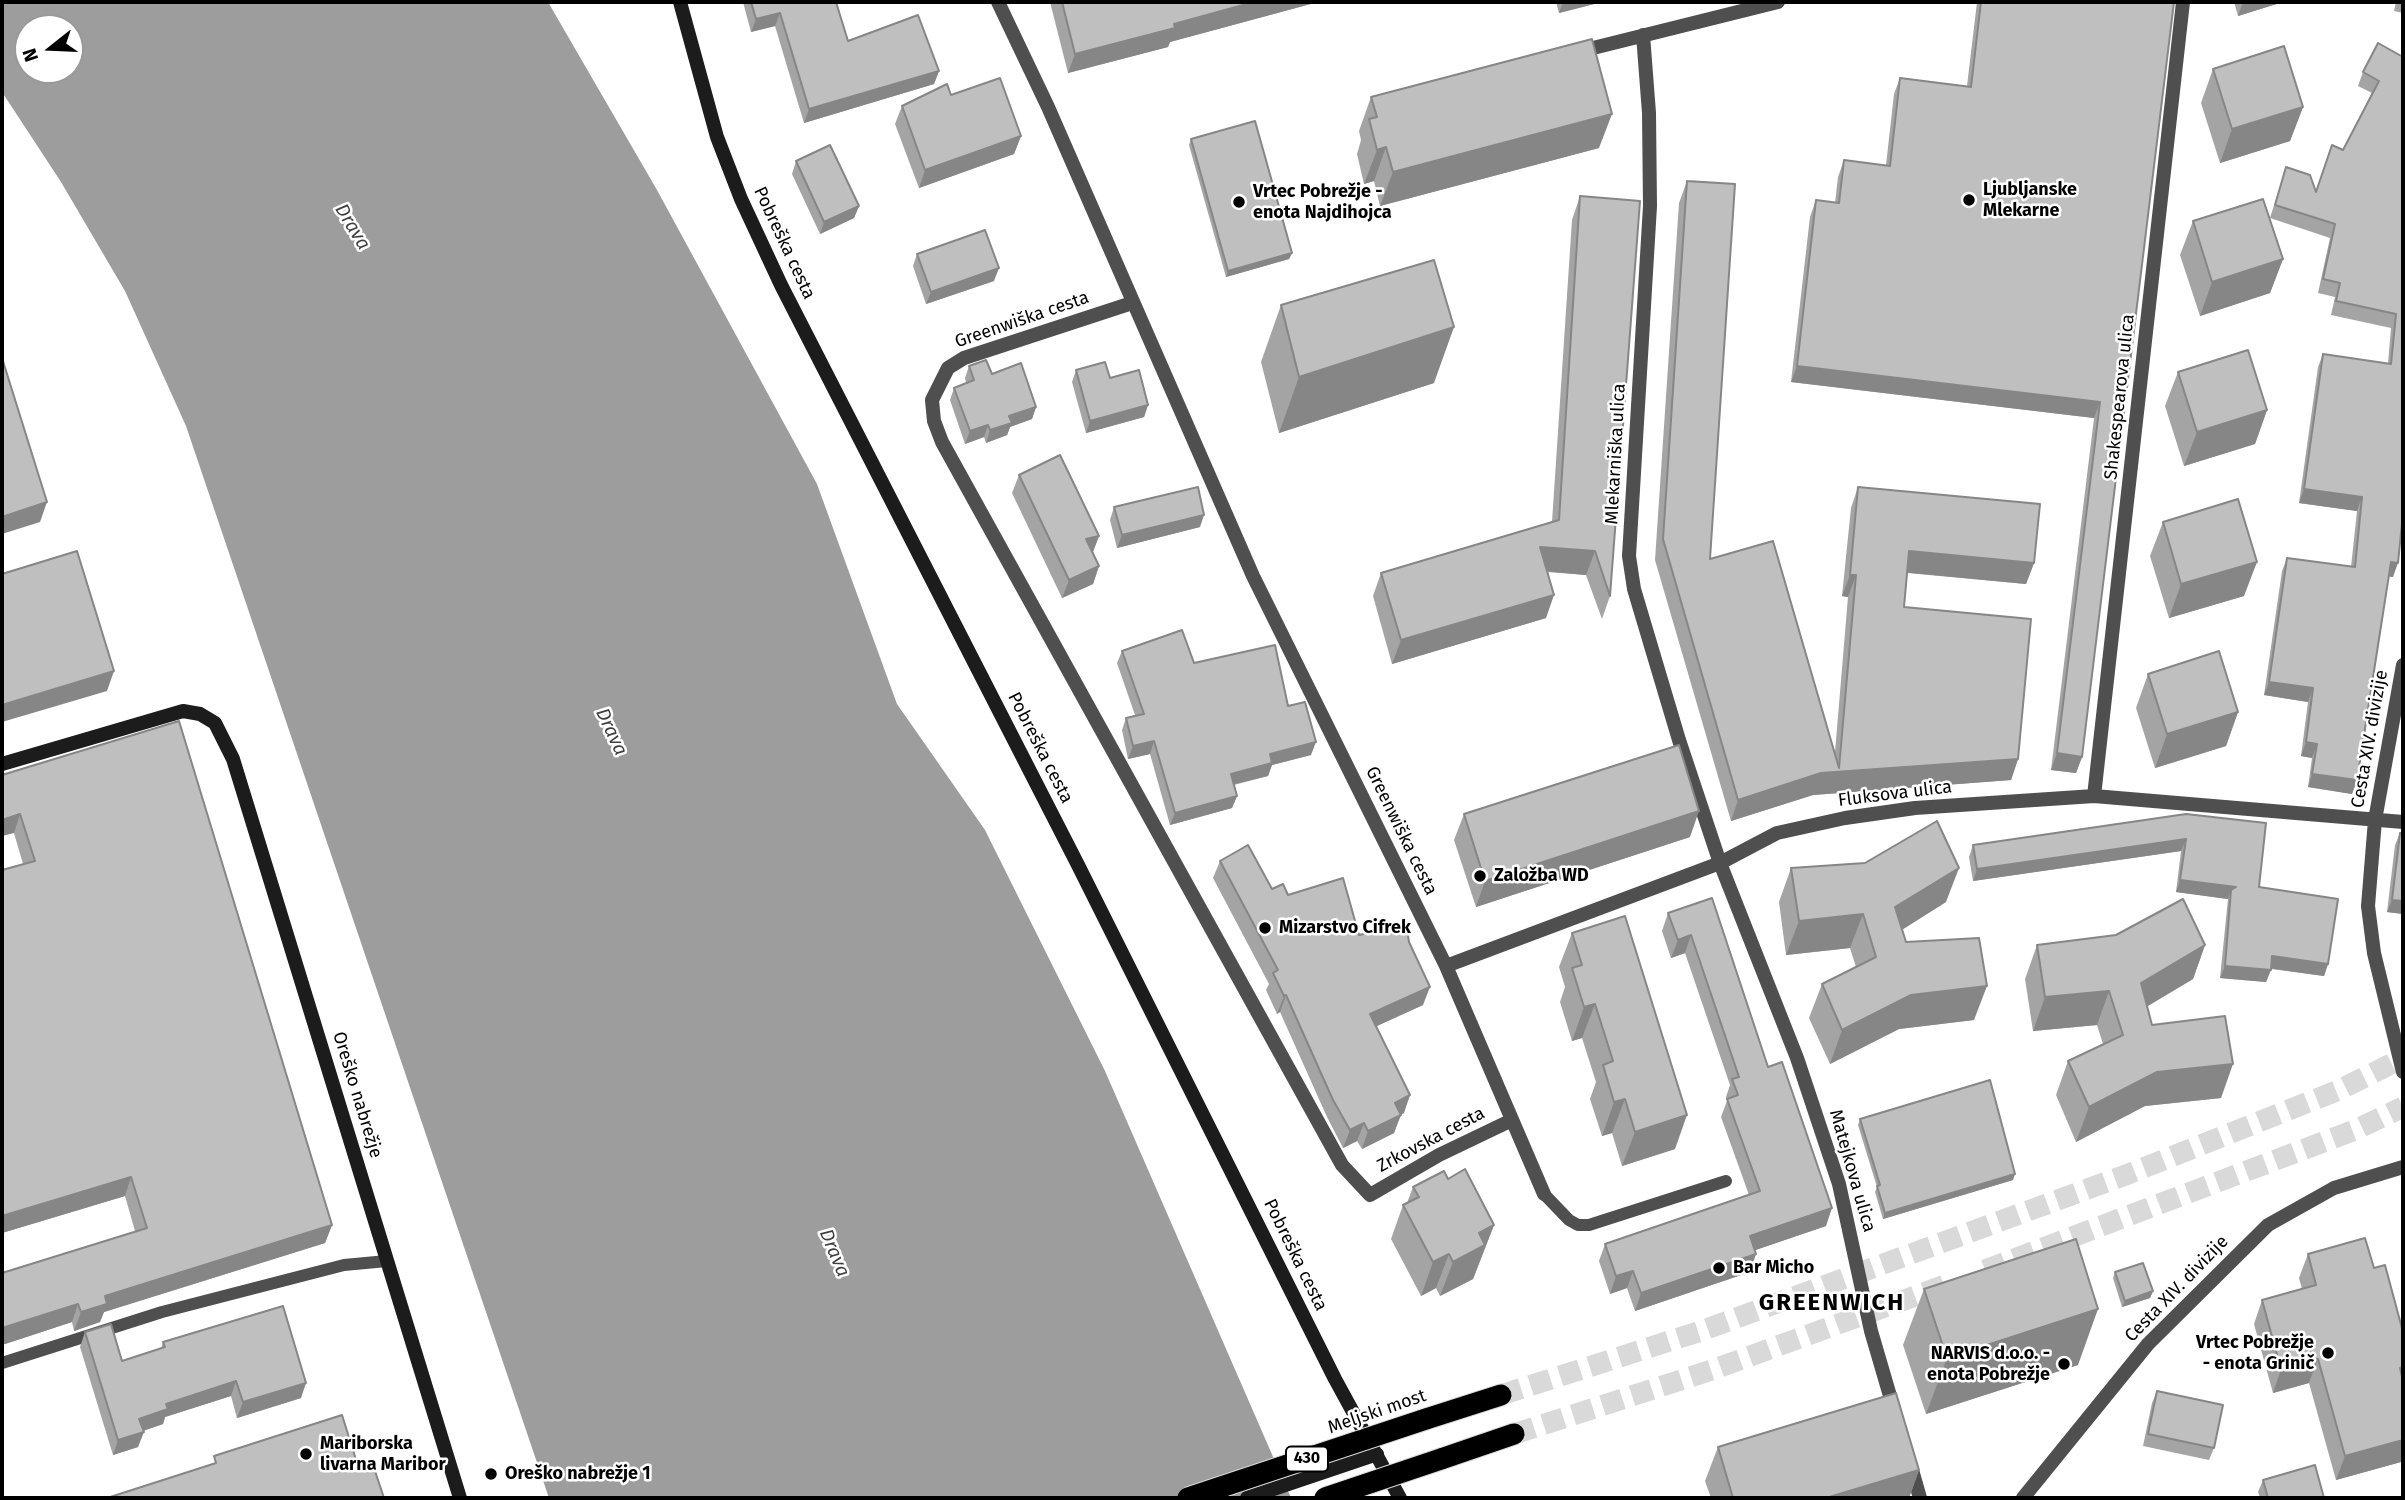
<!DOCTYPE html>
<html>
<head>
<meta charset="utf-8">
<style>
  body { margin:0 }
  #map { position:relative; width:2405px; height:1500px; overflow:hidden; background:#fff; font-family:"Fira Sans",sans-serif }
  canvas { display:block }
  .frame { position:absolute; inset:0; border:4px solid #000; pointer-events:none }
  .north { position:absolute; left:14px; top:14px; width:70px; height:70px; box-sizing:border-box; background:#fff; border:2px solid #999; border-radius:50%; rotate:252deg; font-size:19px; font-weight:700; line-height:28px; text-align:center; color:#000 }
  .north::after { content:''; display:block; margin:auto; width:24px; height:32px; background:#000; clip-path:polygon(50% 0,100% 100%,50% 72%,0 100%) }
</style>
</head>
<body>
<div id="map">
<canvas width="2405" height="1500"></canvas>
<div class="frame"></div>
<div class="north">N</div>
</div>
<script>
const ctx = document.querySelector('canvas').getContext('2d');
ctx.lineJoin = 'round';
function paint(path, color) { ctx.fillStyle = color; ctx.fill(path, 'evenodd'); }
const shape = rows => new Path2D(rows.map(r => 'M' + r).join(''));
function stroke(path, color, width, dash) { ctx.strokeStyle = color; ctx.lineWidth = width; ctx.lineCap = dash ? 'butt' : 'round'; ctx.setLineDash(dash || []); ctx.stroke(path); }
function label(font, color, halo, rows, align = 'center') {
  ctx.font = font + ' "Fira Sans",sans-serif'; ctx.lineWidth = 5; ctx.setLineDash([]); ctx.textBaseline = 'middle'; ctx.strokeStyle = halo; ctx.fillStyle = color; for (const [text, x, y, turn = 0] of rows) {
    ctx.save(); ctx.translate(x, y); ctx.rotate((+turn || 0) * Math.PI / 180); ctx.textAlign = isNaN(turn) ? turn : align; if (halo) ctx.strokeText(text, 0, 0); ctx.fillText(text, 0, 0); ctx.restore();
  }
}
paint(shape([
  [2,2,548,2,657,190,817,484,897,704,985,830,1105,1071,1291,1498,549,1498,186,426,125,291,61,182,2,92],
  [28,28,70,28,70,70,28,70]
]), '#9d9d9d');
stroke(shape([
  [1985,1270,2355,1130,2403,1107],
  [1501,1395,1701,1331,2123,1176,2339,1090,2403,1058],
  [1514,1434,1712,1370,1948,1284]
]), '#d9d9d9', 21, [21, 10]);
const highway = shape([
  [1426,1419,1501,1395],
  [1441,1459,1514,1434]
]);
stroke(highway, '#dbdbdb', 23);
stroke(shape([
  [1544,1194,1569,1220,1578,1225,1589,1225,1726,1181],
  [2,1363,162,1312,344,1265,387,1261]
]), '#4f4f4f', 12);
stroke(shape([
  [998,2,1048,107,1253,576,1446,966,1544,1194],
  [1643,35,1649,113,1650,206,1629,556,1634,589,1679,740,1720,863,1797,1058,1839,1184,1871,1331,1895,1413],
  [1577,52,1778,2],
  [1132,303,964,358,948,368,932,400,934,421,942,442,1342,1165,1370,1195,1439,1155,1512,1120],
  [2403,665,2375,820,2368,906,2374,953,2403,1072],
  [2094,796,2183,2],
  [1446,966,1720,863,1777,833,1845,818,1915,808,2094,796,2403,822],
  [1910,1463,1920,1498],
  [2023,1498,2148,1344,2268,1225,2334,1188,2403,1167]
]), '#4f4f4f', 14);
stroke(shape([
  [680,2,717,137,741,199,781,285,1078,865,1335,1379,1400,1498],
  [2,764,183,711,200,714,215,723,233,759,460,1498],
  [1247,1498,1377,1454]
]), '#1c1c1c', 14);
stroke(highway, '#000', 21);
const highwayBridge = shape([
  [1188,1498,1426,1419],
  [1325,1498,1441,1459]
]);
stroke(highwayBridge, '#dbdbdb', 23, []);
stroke(highwayBridge, '#000', 21);
paint(shape([
  [743,2,845,2,837,4,848,41,939,71,934,84,804,123,775,26,751,32],
  [1050,2,1318,2,1170,42,1168,47,1068,73],
  [1556,2,1602,2,1559,13],
  [1977,2,2174,2,2082,757,2076,773,2051,770,2094,418,1791,382,1810,217,1816,200,1835,203,1838,177,1844,160,1886,165,1894,94,1900,78,1967,86],
  [2234,2,2283,2,2238,16],
  [2396,2,2403,2,2403,13,2394,11],
  [2403,57,2393,577,2389,576,2357,780,2352,794,2308,787,2312,758,2301,756,2308,702,2264,695,2282,571,2287,558,2351,567,2357,511,2299,503,2318,367,2323,354,2388,363,2391,328,2331,315,2335,297,2318,293,2330,238,2270,218,2286,167,2316,192,2343,150,2372,93,2358,86,2363,72],
  [2213,69,2303,107,2290,141,2220,163,2201,103],
  [1371,97,1599,148,1380,206,1374,181,1364,184,1357,154,1361,140,1359,131],
  [902,106,1021,136,1014,154,919,188,895,124],
  [1191,139,1292,253,1289,259,1226,277,1189,145],
  [796,161,859,206,854,218,820,234,792,174],
  [1687,181,1710,559,1835,752,1848,597,1842,596,1851,508,1858,487,2034,563,2026,584,1907,573,1904,607,2018,759,2011,780,1813,795,1731,821,1655,560,1679,203],
  [1580,196,1610,596,1602,619,1586,575,1547,572,1546,618,1392,664,1373,596,1381,573,1552,522,1572,220],
  [2193,221,2283,259,2270,293,2200,316,2180,255],
  [917,254,994,281,926,304,913,266],
  [1281,305,1434,383,1279,433,1261,362],
  [969,366,992,374,1036,407,1032,419,1010,427,1007,435,986,443,984,437,965,444,950,400,954,388,966,383,965,378],
  [1076,370,1110,378,1148,405,1144,417,1086,433,1072,382],
  [2178,372,2267,410,2255,444,2184,466,2165,406],
  [1019,475,1099,536,1093,552,1099,566,1093,584,1062,598,1012,493],
  [1114,507,1200,527,1117,548,1110,520],
  [2163,522,2244,596,2169,618,2150,556],
  [1122,651,1194,663,1288,706,1311,755,1272,765,1268,776,1234,785,1237,796,1232,808,1170,825,1150,754,1128,759,1122,730,1126,718,1135,715,1117,663],
  [2148,674,2238,712,2226,746,2155,768,2136,708],
  [2,775,332,1225,325,1243,104,1312,100,1322,74,1331,72,1322,2,1345,135,1231,125,1196,2,1233,2,870,23,864,14,833],
  [1464,814,1690,837,1476,907,1454,840],
  [2186,814,2259,887,2328,964,2324,976,2271,969,2266,982,2220,978,2228,899,2176,892,2181,851,1973,881,1969,857,1973,845],
  [2400,833,2403,914,2387,912,2395,845],
  [1220,861,1272,889,1288,895,1359,935,1409,942,1423,1005,1376,1026,1404,1113,1400,1115,1394,1133,1362,1149,1357,1141,1343,1148,1327,1117,1280,1012,1277,1014,1266,990,1269,984,1213,878],
  [1791,868,1946,902,1902,929,1906,942,1974,1020,1899,1029,1830,1064,1809,1018,1822,984,1856,967,1850,948,1786,955,1779,902],
  [1712,898,1768,1067,1826,1226,1755,1250,1750,1272,1635,1311,1627,1288,1610,1294,1599,1261,1605,1244,1749,1195,1721,1117,1727,1101,1726,1097,1730,1085,1685,953,1671,958,1662,931,1668,913],
  [1572,933,1675,1149,1622,1166,1612,1133,1602,1136,1590,1099,1596,1082,1582,1038,1572,1041,1560,1002,1565,987,1559,967],
  [2037,945,2205,945,2193,979,2147,1006,2152,1025,2221,1098,2145,1106,2076,1142,2056,1095,2068,1061,2103,1044,2097,1025,2033,1031,2025,979],
  [1860,1119,2013,1180,1883,1219,1875,1192,1877,1187,1858,1125],
  [1448,1179,1494,1225,1473,1279,1440,1296,1436,1288,1421,1296,1391,1239,1403,1205,1407,1203,1413,1187],
  [2308,1254,2374,1268,2403,1332,2403,1455,2401,1462,2336,1480,2309,1383,2273,1393,2254,1324,2262,1300,2302,1289,2299,1278],
  [2115,1272,2153,1291,2150,1298,2122,1307,2113,1278],
  [1924,1289,2078,1365,1926,1414,1903,1345],
  [85,1332,122,1361,161,1349,163,1342,301,1398,237,1418,231,1396,165,1417,163,1424,143,1431,138,1447,113,1455,80,1347],
  [2157,1391,2214,1448,2209,1460,2143,1446,2152,1403],
  [1718,1447,1919,1470,1909,1498,1711,1498,1705,1481],
  [2263,1480,2324,1498,2260,1498,2258,1492]
]), '#a4a4a4');
paint(shape([
  [1254,2,1318,2,1170,42,1168,47,1068,73,1075,54,1174,24],
  [1563,2,1602,2,1559,13],
  [2243,2,2283,2,2238,16],
  [780,13,775,26,751,32,756,19],
  [939,71,934,84,804,123,809,109],
  [2303,107,2290,141,2220,163,2232,129],
  [1612,114,1599,148,1380,206,1393,172],
  [1021,136,1014,154,919,188,925,170],
  [1386,147,1374,181,1364,184,1377,150],
  [859,206,854,218,820,234,824,222],
  [1292,253,1289,259,1226,277,1228,271],
  [2283,259,2270,293,2200,316,2212,282],
  [999,268,994,281,926,304,931,292],
  [1454,327,1434,383,1279,433,1299,377],
  [1797,366,2100,402,2094,418,1791,382],
  [1148,405,1144,417,1086,433,1090,421],
  [1036,407,1032,419,1010,427,1007,435,986,443,990,430,1009,416],
  [2267,410,2255,444,2184,466,2197,432],
  [988,425,984,437,965,444,970,431],
  [2304,489,2362,497,2357,511,2299,503],
  [47,502,40,522,2,534,2,517],
  [1204,515,1200,527,1117,548,1122,535],
  [1099,536,1092,554,1086,539],
  [1540,547,1595,551,1586,575,1532,570],
  [1909,551,2034,563,2026,584,1901,572],
  [2257,562,2244,596,2169,618,2181,584],
  [2391,562,2398,563,2393,577,2386,576],
  [1099,566,1093,584,1062,598,1069,580],
  [1850,575,1856,575,1848,597,1842,596],
  [1554,595,1546,618,1392,664,1401,640],
  [114,671,107,691,2,722,2,705],
  [2269,682,2313,688,2308,702,2264,695],
  [2238,712,2226,746,2155,768,2167,734],
  [1154,741,1150,754,1128,759,1133,746],
  [1316,742,1311,755,1272,765,1268,776,1226,786,1231,774,1270,754],
  [2306,742,2317,744,2312,758,2301,756],
  [2057,753,2082,757,2076,773,2051,770],
  [2018,759,2011,780,1813,795,1731,821,1738,800,1821,773],
  [2312,774,2357,780,2352,794,2308,787],
  [1237,796,1232,808,1170,825,1175,813],
  [1699,811,1690,837,1476,907,1485,881],
  [20,814,14,833,2,836,2,820],
  [2186,839,2181,851,1973,881,1977,869],
  [1959,868,1946,902,1883,942,1895,907],
  [2180,880,2236,887,2231,890,2228,899,2176,892],
  [2392,900,2403,901,2403,914,2387,912],
  [1863,914,1850,948,1786,955,1799,921],
  [1691,935,1685,953,1671,958,1678,940],
  [2205,945,2193,979,2128,1018,2141,983],
  [2272,956,2328,964,2324,976,2268,968],
  [2225,966,2271,970,2266,982,2220,978],
  [1987,986,1974,1020,1899,1029,1830,1064,1842,1030,1911,995],
  [1430,987,1423,1005,1364,1032,1370,1014],
  [2109,991,2097,1025,2033,1031,2045,997],
  [1286,995,1280,1012,1277,1014,1284,996],
  [1595,1004,1582,1038,1572,1041,1584,1007],
  [2233,1064,2221,1098,2145,1106,2076,1142,2089,1107,2157,1072],
  [1410,1095,1404,1113,1388,1121,1395,1103],
  [1625,1099,1612,1133,1602,1136,1614,1102],
  [1401,1115,1394,1133,1362,1149,1368,1131],
  [1687,1115,1675,1149,1622,1166,1635,1132],
  [1364,1123,1357,1141,1343,1148,1350,1130],
  [2015,1174,2013,1180,1883,1219,1885,1213],
  [131,1177,125,1196,2,1233,2,1216],
  [1832,1208,1826,1226,1744,1254,1750,1236],
  [332,1225,325,1243,104,1312,100,1322,74,1331,81,1312,105,1296],
  [1494,1225,1473,1279,1440,1296,1453,1262,1479,1233],
  [1449,1254,1436,1288,1421,1296,1433,1262],
  [1756,1254,1750,1272,1635,1311,1641,1293],
  [1633,1271,1627,1288,1610,1294,1616,1276],
  [2153,1291,2150,1298,2122,1307,2125,1301],
  [78,1304,72,1322,2,1345,2,1328],
  [2098,1309,2078,1365,1926,1414,1947,1358],
  [2318,1359,2309,1383,2273,1393,2281,1369],
  [2403,1367,2403,1389,2400,1368],
  [236,1381,231,1396,165,1417,163,1424,134,1434,139,1419,166,1404],
  [306,1383,301,1398,237,1418,243,1402],
  [144,1432,138,1447,113,1455,118,1440],
  [2403,1440,2403,1455,2401,1462,2336,1480,2345,1456],
  [1919,1470,1909,1498,1826,1498]
]), '#868686');
const building = shape([
  [751,2,836,2,848,41,918,15,939,71,809,109,780,13,756,19,751,2],
  [1062,2,1254,2,1174,24,1175,28,1075,54,1062,2],
  [1981,2,2174,2,2082,757,2057,753,2100,402,1797,366,1816,200,1839,203,1844,160,1890,166,1900,78,1971,87,1981,2],
  [1592,39,1612,114,1393,172,1386,147,1377,150,1369,119,1377,117,1371,97,1592,39],
  [2378,43,2403,57,2403,513,2398,563,2391,562,2357,780,2312,774,2317,744,2306,742,2313,688,2269,682,2287,558,2355,567,2362,497,2304,489,2323,354,2391,364,2396,314,2336,301,2340,283,2323,279,2335,224,2275,205,2286,167,2310,175,2316,192,2332,145,2343,150,2379,81,2363,72,2378,43],
  [2284,46,2303,107,2232,129,2213,69,2284,46],
  [1000,78,1021,136,925,170,902,106,947,84,951,95,1000,78],
  [1255,121,1292,253,1228,271,1191,139,1255,121],
  [830,145,859,206,824,222,796,161,830,145],
  [1687,181,1735,184,1710,559,1773,541,1839,768,1856,575,1850,575,1858,487,2040,504,2034,563,1909,551,1904,607,2031,619,2018,759,1821,773,1738,800,1663,539,1687,181],
  [1580,196,1640,201,1610,596,1595,551,1540,547,1554,595,1401,640,1381,573,1559,520,1580,196],
  [2263,199,2283,259,2212,282,2193,221,2263,199],
  [985,230,999,268,931,292,917,254,985,230],
  [1434,260,1454,327,1299,377,1281,305,1434,260],
  [2248,350,2267,410,2197,432,2178,372,2248,350],
  [2,358,47,502,2,517,2,358],
  [986,360,992,374,1021,363,1036,407,1009,416,1012,423,990,430,988,425,970,431,954,388,974,380,969,366,986,360],
  [1105,362,1110,378,1139,370,1148,405,1090,421,1076,370,1105,362],
  [1060,455,1099,536,1086,539,1099,566,1069,580,1019,475,1060,455],
  [1198,487,1204,515,1122,535,1114,507,1198,487],
  [2238,499,2257,562,2181,584,2163,522,2238,499],
  [77,551,114,671,2,705,2,574,77,551],
  [1182,630,1194,663,1275,645,1288,706,1305,702,1316,742,1270,754,1272,763,1231,774,1237,796,1175,813,1154,741,1133,746,1126,718,1144,714,1122,651,1182,630],
  [2219,651,2238,712,2167,734,2148,674,2219,651],
  [179,721,332,1225,105,1296,107,1304,81,1312,78,1304,2,1328,2,1273,147,1228,131,1177,2,1216,2,870,35,861,20,814,2,820,2,775,179,721],
  [1679,745,1699,811,1485,881,1464,814,1679,745],
  [2186,814,2266,823,2259,887,2338,899,2328,964,2272,956,2271,970,2225,966,2231,890,2236,887,2180,880,2186,839,1977,869,1973,845,2186,814],
  [1937,821,1959,868,1895,907,1906,942,1979,938,1987,986,1911,995,1842,1030,1822,984,1876,957,1863,914,1799,921,1791,868,1865,863,1937,821],
  [2400,833,2403,833,2403,901,2392,900,2400,833],
  [1248,845,1272,889,1283,884,1288,895,1343,878,1359,935,1406,924,1409,942,1430,987,1370,1014,1410,1095,1395,1103,1401,1115,1368,1131,1364,1123,1350,1130,1333,1100,1286,995,1284,996,1273,973,1278,970,1220,861,1248,845],
  [1712,898,1768,1067,1782,1062,1832,1208,1750,1236,1756,1254,1641,1293,1633,1271,1616,1276,1605,1244,1760,1191,1727,1099,1738,1095,1732,1079,1739,1077,1691,935,1678,940,1668,913,1712,898],
  [2183,899,2205,945,2141,983,2152,1025,2225,1016,2233,1064,2157,1072,2089,1107,2068,1061,2123,1035,2109,991,2045,997,2037,945,2116,935,2183,899],
  [1625,916,1687,1115,1635,1132,1625,1099,1614,1102,1603,1065,1613,1061,1595,1004,1584,1007,1572,968,1582,965,1572,933,1625,916],
  [1990,1080,2015,1174,1885,1213,1877,1186,1880,1185,1860,1119,1990,1080],
  [1465,1169,1494,1225,1479,1233,1485,1245,1453,1262,1449,1254,1433,1262,1403,1205,1419,1197,1413,1187,1444,1171,1448,1179,1465,1169],
  [2365,1238,2374,1268,2385,1265,2403,1332,2403,1367,2400,1368,2403,1381,2403,1440,2345,1456,2318,1359,2281,1369,2262,1300,2316,1285,2308,1254,2365,1238],
  [2076,1239,2098,1309,1947,1358,1924,1289,2076,1239],
  [2143,1263,2153,1291,2125,1301,2115,1272,2143,1263],
  [283,1306,306,1383,243,1402,236,1381,166,1404,168,1409,139,1419,144,1432,118,1440,85,1332,111,1324,122,1361,165,1347,163,1342,283,1306],
  [2157,1391,2223,1405,2214,1448,2148,1434,2157,1391],
  [1896,1393,1919,1470,1826,1498,1733,1498,1718,1447,1896,1393],
  [342,1415,358,1466,372,1462,384,1498,107,1498,216,1463,214,1456,342,1415],
  [2315,1465,2324,1498,2268,1498,2263,1480,2315,1465]
]);
paint(building, '#bfbfbf');
stroke(building, '#868686', 2);
for (const [x, y, r, color] of [
  [1969,200,7,"#000"],
  [1239,202,7,"#000"],
  [1480,876,7,"#000"],
  [1265,928,7,"#000"],
  [1719,1268,7,"#000"],
  [2328,1353,7,"#000"],
  [2064,1364,7,"#000"],
  [306,1454,7,"#000"],
  [491,1474,7,"#000"]
]) { const dot = new Path2D(); dot.arc(x, y, r, 0, 2 * Math.PI); ctx.fillStyle = color; ctx.fill(dot); stroke(dot, '#fff', 2.5); }
for (const [x, y, w] of [
  [1307,1459,42]
]) { const box = new Path2D(); box.roundRect(x - w / 2, y - 12.5, w, 25, 5); ctx.fillStyle = '#fff'; ctx.fill(box); stroke(box, '#000', 2); }
label('bold 16px', '#000', null, [
  ["430",1307,1459]
]);
label('bold 18px', '#000', '#fff', [
  ["Ljubljanske",1983,190],
  ["Mlekarne",1983,211],
  ["Vrtec Pobrežje -",1253,192],
  ["enota Najdihojca",1253,213],
  ["Založba WD",1494,876],
  ["Mizarstvo Cifrek",1279,928],
  ["Bar Micho",1733,1268],
  ["Vrtec Pobrežje",2314,1343,"right"],
  ["- enota Grinič",2314,1364,"right"],
  ["NARVIS d.o.o. -",2050,1354,"right"],
  ["enota Pobrežje",2050,1375,"right"],
  ["Mariborska",320,1444],
  ["livarna Maribor",320,1465],
  ["Oreško nabrežje 1",505,1474]
], 'left');
label('18px', '#000', '#fff', [
  ["Pobreška cesta",784,243,65],
  ["Greenwiška cesta",1022,320,-19],
  ["Shakespearova ulica",2120,397,-84],
  ["Mlekarniška ulica",1616,454,-87],
  ["Cesta XIV. divizije",2370,739,-80],
  ["Pobreška cesta",1040,748,63],
  ["Fluksova ulica",1895,794,-7],
  ["Greenwiška cesta",1401,831,64],
  ["Oreško nabrežje",357,1095,73],
  ["Zrkovska cesta",1431,1140,-28],
  ["Matejkova ulica",1852,1171,74],
  ["Pobreška cesta",1295,1255,64],
  ["Cesta XIV. divizije",2177,1289,-46],
  ["Meljski most",1377,1412,-19]
]);
label('italic 19px', '#3e3e3e', '#fff', [
  ["Drava",352,227,59],
  ["Drava",611,732,65],
  ["Drava",834,1253,67]
]);
ctx.letterSpacing = '2px';
label('bold 24px', '#000', '#fff', [
  ["GREENWICH",1832,1303]
]);
ctx.letterSpacing = '0px';
</script>
</body>
</html>
